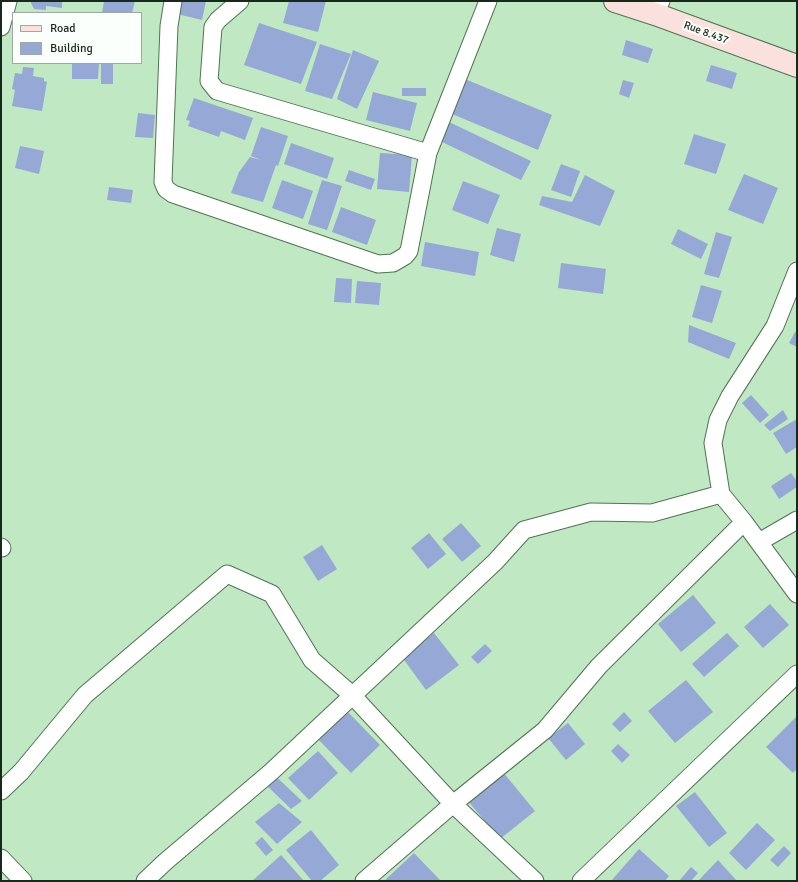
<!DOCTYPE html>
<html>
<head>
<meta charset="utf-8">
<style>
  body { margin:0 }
  #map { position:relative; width:798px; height:882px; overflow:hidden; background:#c0e9c3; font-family:Signika,sans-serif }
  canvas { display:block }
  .frame { position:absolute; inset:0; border:2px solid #18281a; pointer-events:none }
  .legend { position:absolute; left:12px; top:12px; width:130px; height:52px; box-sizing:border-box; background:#fbfffb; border:1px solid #a0a9a1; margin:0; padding:5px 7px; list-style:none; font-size:12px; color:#18281a }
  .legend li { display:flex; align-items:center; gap:8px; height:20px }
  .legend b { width:20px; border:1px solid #a0a9a1 }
</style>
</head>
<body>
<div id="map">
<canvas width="798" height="882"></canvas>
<div class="frame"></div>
<ul class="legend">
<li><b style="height:5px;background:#fbe1de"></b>Road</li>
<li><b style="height:11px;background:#96a8d5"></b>Building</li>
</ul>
</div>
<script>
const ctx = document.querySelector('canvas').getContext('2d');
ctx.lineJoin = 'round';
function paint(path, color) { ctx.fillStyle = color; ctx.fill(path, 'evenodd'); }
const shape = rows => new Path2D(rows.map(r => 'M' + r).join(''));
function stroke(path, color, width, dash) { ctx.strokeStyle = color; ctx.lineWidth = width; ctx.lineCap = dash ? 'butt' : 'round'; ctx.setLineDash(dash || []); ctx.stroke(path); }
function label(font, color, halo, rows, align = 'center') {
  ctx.font = font + ' Signika,sans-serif'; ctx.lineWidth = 4; ctx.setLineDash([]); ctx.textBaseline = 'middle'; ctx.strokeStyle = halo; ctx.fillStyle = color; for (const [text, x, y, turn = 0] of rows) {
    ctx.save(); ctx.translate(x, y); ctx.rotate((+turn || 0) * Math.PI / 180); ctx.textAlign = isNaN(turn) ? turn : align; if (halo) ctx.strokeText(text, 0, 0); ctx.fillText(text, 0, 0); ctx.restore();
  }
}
paint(shape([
  [31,1,62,1,62,8,46,6,46,10,34,9,31,3],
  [104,1,135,1,132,13,102,13],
  [176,1,206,1,202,20,173,13],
  [289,1,326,1,318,32,283,23],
  [259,23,317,42,301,84,244,65],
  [626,40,653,49,648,63,622,55],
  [320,44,351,54,332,99,305,91],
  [353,50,379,61,357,109,337,99],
  [72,63,99,63,98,79,72,79],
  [101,63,113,63,113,84,101,84],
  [711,65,737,73,732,89,706,81],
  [23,67,34,68,33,76,44,78,44,81,47,82,42,111,12,106,15,90,12,89,15,73,22,74],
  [460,77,552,115,538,150,445,111],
  [623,80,634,83,629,98,619,94],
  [402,88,426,88,426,96,402,96],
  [373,92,417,103,410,131,366,120],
  [194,98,253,118,245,140,221,131,219,137,188,126,190,121,186,120],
  [138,113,155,115,153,138,135,137],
  [447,121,531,161,521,180,438,140],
  [261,127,288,136,278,166,276,165,263,202,231,193,239,172,250,157,261,160,251,156],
  [694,134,726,144,716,174,684,164],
  [291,143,334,158,327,179,284,164],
  [20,146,44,151,39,174,15,168],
  [380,153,412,155,409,192,377,189],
  [561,164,580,171,571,197,551,190],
  [349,170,375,179,371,190,345,181],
  [744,174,778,188,763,224,728,210],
  [585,175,615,191,600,226,539,205,542,196,572,202],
  [282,180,313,191,303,219,272,208],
  [322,180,342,186,327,230,308,224],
  [463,181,500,195,488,224,452,210],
  [109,187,133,190,131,203,107,200],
  [341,207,376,220,367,245,332,232],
  [497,228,521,234,514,262,490,255],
  [678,229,708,244,701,259,671,244],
  [716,232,732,237,719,278,704,274],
  [425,242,479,252,475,276,421,266],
  [561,263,606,269,603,294,558,288],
  [336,278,352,279,351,303,334,302],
  [357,281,381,283,379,305,355,303],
  [701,285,722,291,712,323,692,317],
  [689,325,736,343,729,359,688,342],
  [795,332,797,333,797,347,789,343],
  [751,395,769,415,760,423,742,403],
  [783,410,788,419,770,431,764,425],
  [797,419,797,447,786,454,773,433],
  [791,473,797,481,797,487,779,499,771,486],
  [461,523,481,546,462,562,442,539],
  [429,533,446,554,428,569,411,548],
  [322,545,337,569,318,581,303,557],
  [693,595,716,623,681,652,658,624],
  [770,604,789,625,763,648,744,627],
  [434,633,459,665,426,690,402,657],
  [727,633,739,646,704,677,692,664],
  [485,644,492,651,478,664,471,657],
  [686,680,713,712,675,743,648,711],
  [343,707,380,745,351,773,314,735],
  [624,712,632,721,620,732,612,724],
  [797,716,797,769,793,773,766,747],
  [568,723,585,744,566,760,548,738],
  [618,744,630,755,622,763,611,751],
  [318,751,338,773,309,800,288,778],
  [498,766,535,811,500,839,463,795],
  [270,771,302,801,291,809,261,780],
  [695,792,727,833,709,847,676,806],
  [279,803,302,822,277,844,255,822],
  [757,823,775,840,746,870,729,853],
  [311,830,339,865,320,881,312,881,286,850],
  [262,837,273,850,266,856,255,843],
  [784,846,791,853,778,867,770,860],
  [639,849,669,876,665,881,611,881],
  [414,853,441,881,384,881],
  [281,855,304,881,252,881],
  [718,860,737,881,698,881],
  [691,867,698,873,691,881,679,881]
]), '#96a8d5');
const street = shape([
  [173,1,169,26,163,182,166,189,173,194,378,264,393,263,405,256,409,251,428,153,488,1],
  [240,1,218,20,213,27,209,81,217,91,428,153],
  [655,14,661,1],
  [1,27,8,1],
  [797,271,775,326,730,396,718,420,713,443,721,494,744,522,797,594],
  [759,542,797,520],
  [1,547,2,548],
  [1,791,21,772,85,695,227,574,272,594,312,660,352,695,453,804,535,881],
  [1,858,23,881],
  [145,881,165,862,271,772,495,562,524,530,591,512,652,513,721,494],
  [364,881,453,804,545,730,599,666,744,522],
  [581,881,797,674]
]);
const secondary = shape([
  [615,1,655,14,797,66]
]);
stroke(street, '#4f7452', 19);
stroke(secondary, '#4f7452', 24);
stroke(street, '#fff', 17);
stroke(secondary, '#fbe1de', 22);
label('11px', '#18281a', '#fbfffb', [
  ["Rue 8.437",706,33,20]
]);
</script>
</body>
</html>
